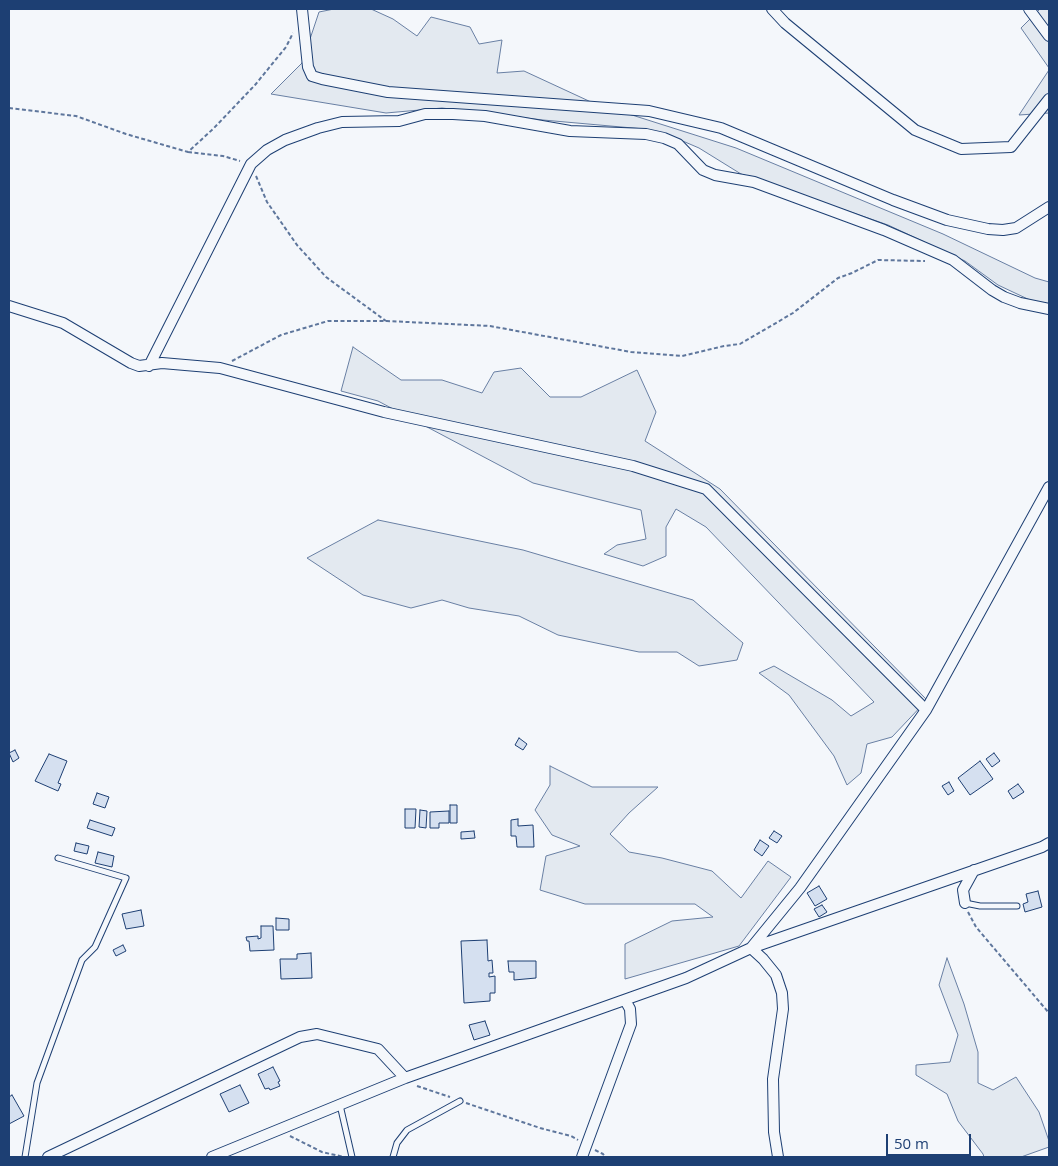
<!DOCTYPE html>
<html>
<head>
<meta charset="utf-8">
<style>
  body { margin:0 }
  #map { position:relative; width:1058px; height:1166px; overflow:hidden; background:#f4f7fb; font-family:"Open Sans",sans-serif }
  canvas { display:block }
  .frame { position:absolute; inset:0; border:10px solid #1d3f73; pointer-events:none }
  .scale { position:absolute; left:886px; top:1134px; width:85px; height:22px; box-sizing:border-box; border:2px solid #1d3f73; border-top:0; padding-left:6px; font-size:15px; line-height:18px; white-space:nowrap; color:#1d3f73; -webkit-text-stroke:4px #f4f7fb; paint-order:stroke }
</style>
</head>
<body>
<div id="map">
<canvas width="1058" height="1166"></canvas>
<div class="frame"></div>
<div class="scale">50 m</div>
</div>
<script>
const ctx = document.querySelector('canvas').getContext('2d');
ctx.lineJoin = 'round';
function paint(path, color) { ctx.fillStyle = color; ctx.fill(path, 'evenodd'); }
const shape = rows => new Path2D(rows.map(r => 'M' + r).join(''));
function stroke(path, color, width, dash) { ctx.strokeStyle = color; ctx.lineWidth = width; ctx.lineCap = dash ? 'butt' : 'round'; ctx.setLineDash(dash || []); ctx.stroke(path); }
const green = shape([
  [334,9,371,9,393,19,417,36,431,17,470,27,479,44,502,40,497,73,524,71,591,102,736,148,943,234,1035,278,1049,282,1049,304,1032,301,998,285,965,261,888,225,741,174,699,148,671,136,644,129,543,120,442,108,386,113,271,94,302,63,319,12,334,9],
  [1040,9,1049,9,1049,68,1021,28,1040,9],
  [1049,70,1049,113,1019,115,1049,70],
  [353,347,401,380,442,380,482,393,494,372,521,368,550,397,581,397,637,370,656,412,645,441,720,489,927,700,892,737,867,744,861,773,847,785,834,756,789,695,759,673,774,666,832,700,851,716,874,702,706,527,676,509,666,527,666,556,643,566,604,554,617,545,646,539,641,510,533,483,378,401,341,391,353,347],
  [378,520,523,550,693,600,743,643,737,660,699,666,677,652,639,652,558,635,519,616,469,608,442,600,411,608,363,595,307,558,378,520],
  [550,766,592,787,658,787,629,813,610,834,629,852,662,858,712,871,741,898,768,861,791,877,739,946,625,979,625,944,672,921,713,917,695,904,585,904,540,890,546,856,580,846,552,835,535,810,550,785,550,766],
  [947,958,964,1004,978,1052,978,1083,993,1090,1016,1077,1039,1112,1049,1141,1049,1147,1021,1157,984,1157,983,1154,958,1121,947,1094,916,1075,916,1065,950,1062,958,1035,939,985,947,958]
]);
paint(green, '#e3e9f0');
stroke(green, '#687fa3', 1);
const building = shape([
  [519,738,527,744,523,750,515,745,519,738],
  [15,750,19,758,13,762,9,753,15,750],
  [994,753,1000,761,992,767,986,759,994,753],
  [49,754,67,761,58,783,61,784,58,791,35,781,49,754],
  [980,761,993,779,970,795,958,778,980,761],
  [949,782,954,791,948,795,942,786,949,782],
  [1018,784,1024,792,1013,799,1008,791,1018,784],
  [97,793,109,797,105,808,93,804,97,793],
  [450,805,457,805,457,823,450,823,450,805],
  [405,809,416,809,415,828,405,828,405,809],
  [420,810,427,811,426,828,419,827,420,810],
  [449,811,449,823,439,823,439,828,430,828,430,812,449,811],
  [518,819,518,826,533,825,534,847,517,847,516,836,511,836,511,820,518,819],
  [90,820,115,828,112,836,87,828,90,820],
  [474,831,475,838,461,839,461,832,474,831],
  [774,831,782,836,777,843,769,838,774,831],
  [760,840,769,846,762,856,754,850,760,840],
  [76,843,89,846,87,854,74,851,76,843],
  [98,852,114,856,112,867,95,863,98,852],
  [819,886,827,899,815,906,807,893,819,886],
  [1038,891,1042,907,1025,912,1023,904,1028,902,1026,894,1038,891],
  [822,905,827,912,819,917,814,909,822,905],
  [141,910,144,926,126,929,122,914,141,910],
  [276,918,289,919,289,930,276,930,276,918],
  [261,926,273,926,274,950,250,951,249,941,247,941,246,937,258,936,258,939,261,938,261,926],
  [487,940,488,961,492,960,493,973,489,973,489,977,495,976,495,993,490,993,490,1001,464,1003,461,941,487,940],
  [123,945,126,951,116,956,113,950,123,945],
  [311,953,312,978,281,979,280,959,297,959,297,954,311,953],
  [508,961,536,961,536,978,514,980,514,972,509,972,508,961],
  [485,1021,490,1035,474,1040,469,1025,485,1021],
  [273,1067,280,1081,278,1082,280,1086,270,1090,269,1088,265,1089,258,1074,273,1067],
  [240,1085,249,1103,229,1112,220,1094,240,1085],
  [12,1095,24,1116,9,1124,9,1097,12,1095]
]);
paint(building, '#d5e0f0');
stroke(building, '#1d3f73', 1);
const lane = shape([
  [965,903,980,906,1017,906],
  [340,1105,352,1157],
  [25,1157,37,1083,82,960,95,947,126,878,58,858],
  [393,1157,397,1143,407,1130,460,1101]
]);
const street = shape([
  [302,9,308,67,312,76,322,79,388,92,649,111,721,128,893,200,947,220,988,229,1003,230,1016,228,1049,207],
  [772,9,785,23,915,130,961,149,1011,147,1049,99],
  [1029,9,1049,36],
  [9,306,63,323,131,363,139,366,162,363,220,368,384,412,633,466,706,489,926,710],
  [149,366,251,164,267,150,285,140,318,128,342,122,399,121,425,114,453,114,485,116,570,131,646,134,664,138,678,144,703,170,715,175,754,182,884,230,953,260,992,290,1004,297,1020,303,1049,309],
  [965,903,963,890,974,870],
  [48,1157,300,1037,317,1034,378,1049,405,1078],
  [212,1157,405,1078,686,978,751,948,800,888,926,710,1049,487],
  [582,1157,631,1024,630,1009,625,1000],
  [778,1157,774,1132,773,1079,783,1009,782,993,776,975,763,959,751,948,1042,847,1049,843]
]);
stroke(lane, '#1d3f73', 7);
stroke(street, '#1d3f73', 12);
stroke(shape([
  [9,108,76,116,126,134,188,152,214,128,255,85,286,47,293,33],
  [188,152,223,156,240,161],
  [256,176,267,202,297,245,326,277,386,321],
  [232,361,281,335,328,321,387,321,490,326,631,352,682,356,724,346,740,344,793,313,838,278,852,273,878,260,925,261],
  [968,912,976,927,1049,1013],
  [417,1086,450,1097],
  [466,1103,540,1128,571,1136,578,1140],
  [290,1136,322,1152,344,1157],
  [595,1150,603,1154,605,1157]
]), '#5e769c', 2, [4, 2.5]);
stroke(lane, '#f4f7fb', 5);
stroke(street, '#f4f7fb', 10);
</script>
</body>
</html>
